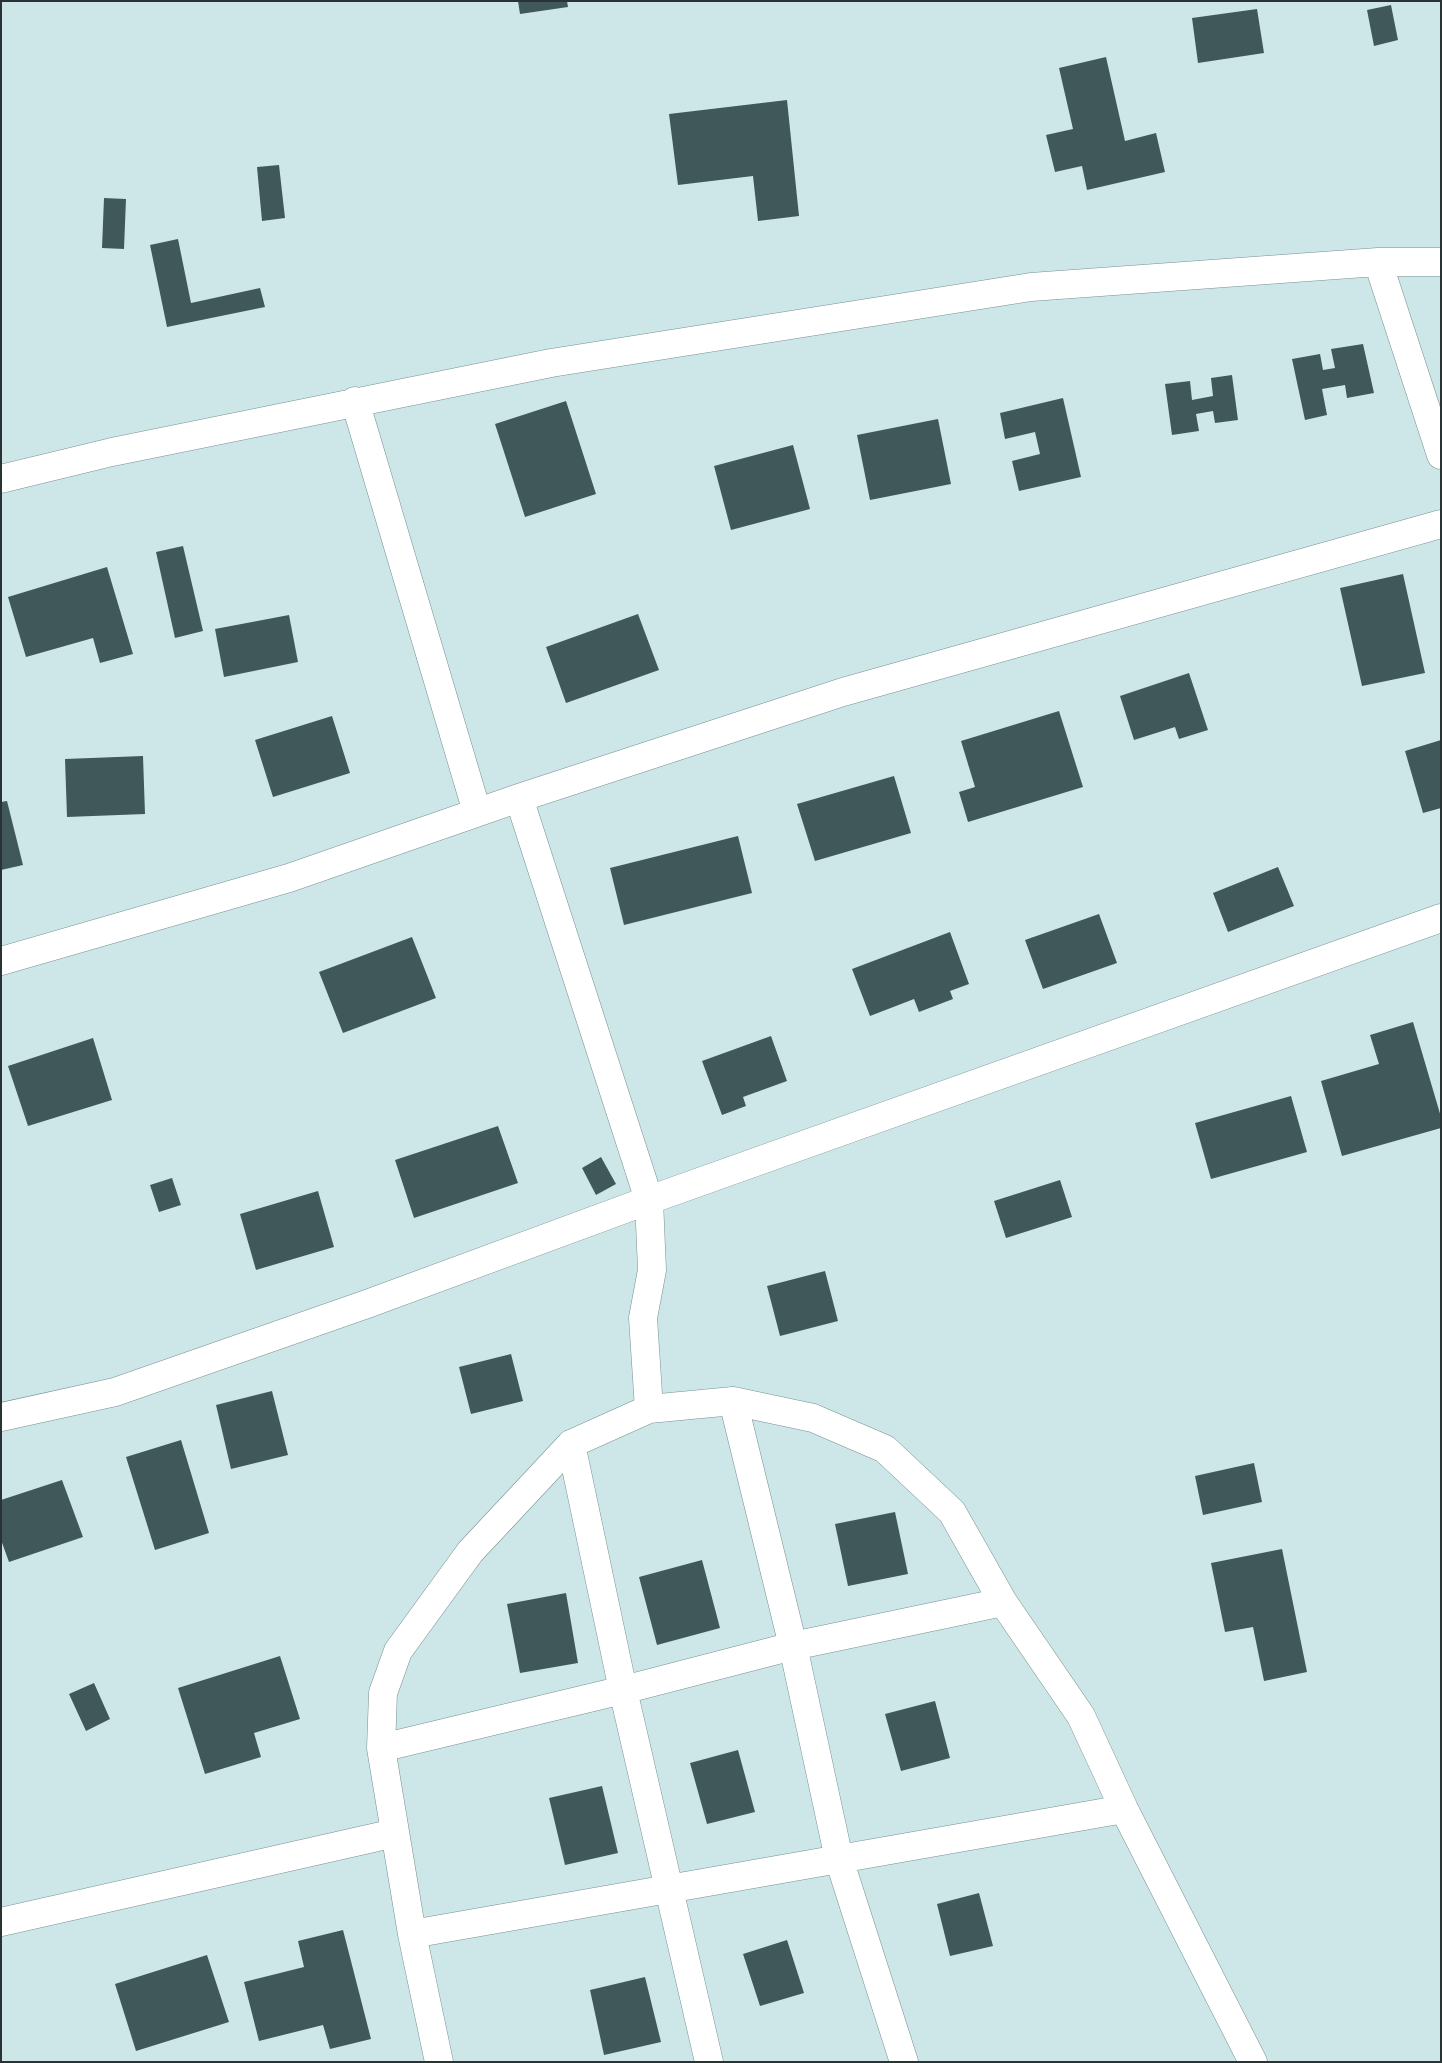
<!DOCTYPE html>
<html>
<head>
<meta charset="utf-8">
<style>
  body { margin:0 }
  #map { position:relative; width:1442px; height:2063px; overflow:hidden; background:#cde7e9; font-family:Figtree,sans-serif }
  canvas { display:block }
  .frame { position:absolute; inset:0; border:2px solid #293334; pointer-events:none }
</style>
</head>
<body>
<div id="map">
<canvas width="1442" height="2063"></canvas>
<div class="frame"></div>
</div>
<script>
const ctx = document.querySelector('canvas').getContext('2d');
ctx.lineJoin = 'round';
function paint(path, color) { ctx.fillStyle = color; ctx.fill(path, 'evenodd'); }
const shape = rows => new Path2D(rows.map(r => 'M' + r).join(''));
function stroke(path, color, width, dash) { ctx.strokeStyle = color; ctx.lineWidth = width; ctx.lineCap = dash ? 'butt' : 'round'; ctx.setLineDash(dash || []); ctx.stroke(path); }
paint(shape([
  [518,1,567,1,568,7,520,14],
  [1391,5,1398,40,1374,46,1367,10],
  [1257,9,1264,53,1198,63,1192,18],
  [1106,57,1125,141,1156,133,1165,172,1087,190,1082,166,1055,172,1046,135,1073,129,1059,68],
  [787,100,799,216,758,221,753,176,678,185,669,114],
  [279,165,285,218,262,221,257,167],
  [104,198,126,199,124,249,102,248],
  [178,239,191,303,260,288,265,307,167,327,150,245],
  [1363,344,1374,393,1347,398,1345,385,1322,389,1327,415,1305,420,1292,359,1320,354,1323,370,1335,368,1331,349],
  [1232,375,1238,420,1215,423,1213,411,1196,414,1199,431,1172,435,1165,384,1190,381,1192,400,1213,396,1211,378],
  [1063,398,1081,477,1019,491,1012,461,1040,454,1035,432,1005,439,1000,413],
  [566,401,596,494,525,517,495,424],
  [938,419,951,484,870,500,857,435],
  [793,445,810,509,731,530,714,466],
  [183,546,203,631,175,638,156,552],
  [107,567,133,654,100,663,93,638,26,657,8,597],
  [1403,574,1425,673,1362,686,1340,588],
  [638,614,659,670,566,703,546,647],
  [289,615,298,662,224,677,215,629],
  [1189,673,1208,730,1179,739,1175,727,1134,740,1120,696],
  [1059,711,1083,787,968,822,959,792,975,787,961,741],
  [332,716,350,773,273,797,255,740],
  [1441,740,1441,808,1423,813,1405,751],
  [143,756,145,814,67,817,65,759],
  [894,776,911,833,815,861,797,804],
  [7,801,23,865,1,870,1,802],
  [738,836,752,893,624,925,610,868],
  [1278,867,1294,906,1228,932,1213,893],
  [1099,914,1117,963,1043,989,1025,940],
  [950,932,969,984,950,991,953,999,919,1012,914,999,870,1016,852,969],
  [412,937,436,998,343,1033,319,972],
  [1413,1022,1441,1117,1441,1128,1342,1156,1321,1081,1379,1064,1370,1035],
  [771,1036,787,1081,743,1097,746,1106,722,1115,702,1061],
  [93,1038,112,1100,28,1126,8,1066],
  [1291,1096,1307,1152,1211,1179,1195,1123],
  [498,1126,518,1183,414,1218,395,1160],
  [601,1157,616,1184,596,1195,582,1168],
  [172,1178,181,1205,159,1212,150,1185],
  [1060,1180,1072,1217,1006,1238,994,1201],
  [318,1191,334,1247,256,1270,240,1214],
  [825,1271,838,1321,780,1336,767,1286],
  [511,1354,523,1401,471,1414,459,1367],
  [272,1391,288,1455,231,1469,216,1405],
  [181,1440,209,1533,155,1550,126,1457],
  [1254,1463,1262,1502,1203,1515,1195,1476],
  [62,1480,83,1537,9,1562,1,1540,1,1500],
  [895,1512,908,1574,848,1586,835,1524],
  [1282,1549,1307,1672,1264,1681,1253,1627,1225,1632,1211,1563],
  [702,1560,720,1628,657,1645,639,1577],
  [566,1593,578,1663,520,1673,507,1604],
  [280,1656,300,1719,254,1733,261,1757,205,1774,178,1688],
  [94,1683,110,1719,86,1731,69,1694],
  [935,1701,950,1758,901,1771,885,1714],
  [738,1750,755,1812,707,1824,690,1763],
  [602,1786,618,1853,565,1865,549,1798],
  [979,1893,993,1946,950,1956,937,1904],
  [343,1930,371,2039,330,2049,323,2025,259,2041,244,1982,304,1967,298,1941],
  [787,1940,804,1993,760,2006,743,1954],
  [207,1955,229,2022,136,2051,115,1984],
  [645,1977,661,2042,604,2055,590,1990]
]), '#41585a');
const street = shape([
  [1378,262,1441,455],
  [355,401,477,812],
  [1,479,112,452,551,363,1031,287,1378,262,1441,262],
  [1,961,289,878,519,798,843,692,1441,524],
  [733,1401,793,1646,839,1859,904,2062],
  [649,1409,733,1401,813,1418,885,1449,952,1512,1003,1602],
  [1,1417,115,1392,367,1304,649,1200,1441,918],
  [571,1444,623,1690,709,2062],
  [381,1748,623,1690,793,1646,1003,1602,1081,1716,1124,1809,1253,2062],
  [1,1922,395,1833],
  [412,1934,1124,1809],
  [439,2062,412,1934,381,1748,383,1693,398,1651,470,1552,571,1444,649,1409,643,1318,652,1270,649,1200,519,798]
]);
stroke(street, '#789092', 29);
stroke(street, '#fff', 28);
</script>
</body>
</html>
